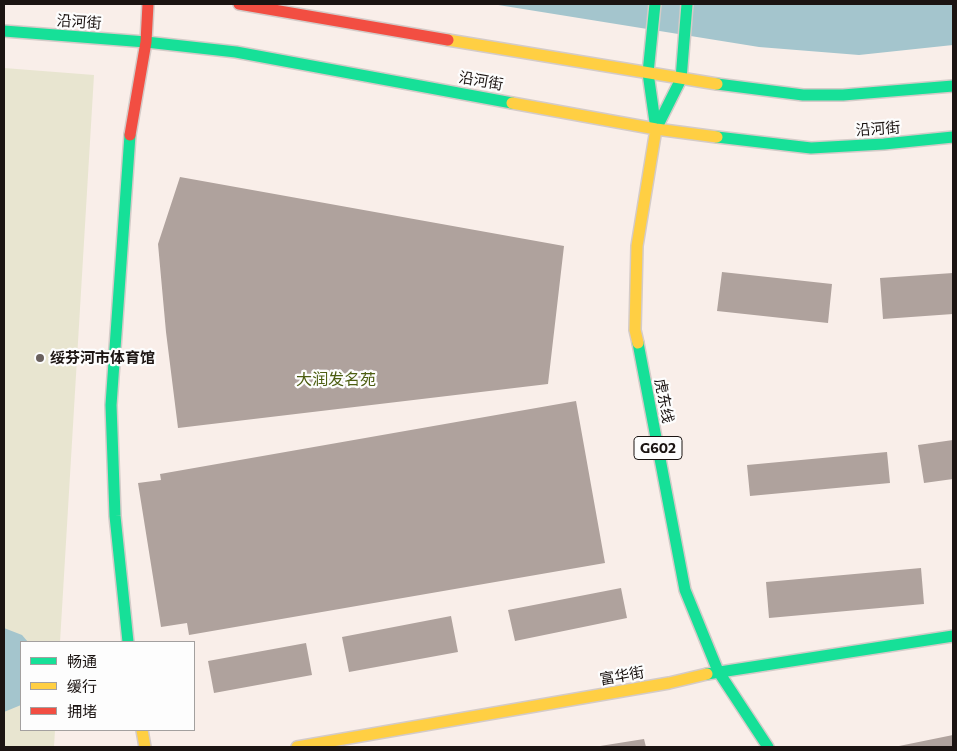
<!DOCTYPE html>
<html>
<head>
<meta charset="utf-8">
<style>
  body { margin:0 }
  #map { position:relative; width:957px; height:751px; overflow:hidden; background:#f9eee9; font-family:Commissioner,"Noto Sans SC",sans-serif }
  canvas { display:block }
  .frame { position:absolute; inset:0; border:5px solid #1b1412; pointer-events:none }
  .legend { position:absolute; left:20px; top:641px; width:175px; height:90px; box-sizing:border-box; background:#fdfdfd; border:1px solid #a3a09f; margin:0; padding:6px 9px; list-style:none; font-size:15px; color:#1b1412 }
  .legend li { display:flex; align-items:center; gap:10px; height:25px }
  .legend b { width:25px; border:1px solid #a3a09f }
</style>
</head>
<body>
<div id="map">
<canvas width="957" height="751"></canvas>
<div class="frame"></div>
<ul class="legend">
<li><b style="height:6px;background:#16e098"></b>畅通</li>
<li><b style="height:6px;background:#ffcf43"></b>缓行</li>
<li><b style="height:6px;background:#f24e42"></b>拥堵</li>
</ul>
</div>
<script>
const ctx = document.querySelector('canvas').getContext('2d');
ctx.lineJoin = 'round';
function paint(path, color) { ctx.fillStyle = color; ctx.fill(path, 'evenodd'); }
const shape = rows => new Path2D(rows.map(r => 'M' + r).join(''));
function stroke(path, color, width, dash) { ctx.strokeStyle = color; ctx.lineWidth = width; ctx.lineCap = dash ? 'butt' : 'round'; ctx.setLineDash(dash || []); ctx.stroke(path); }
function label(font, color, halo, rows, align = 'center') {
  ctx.font = font + ' Commissioner,"Noto Sans SC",sans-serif'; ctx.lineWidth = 4.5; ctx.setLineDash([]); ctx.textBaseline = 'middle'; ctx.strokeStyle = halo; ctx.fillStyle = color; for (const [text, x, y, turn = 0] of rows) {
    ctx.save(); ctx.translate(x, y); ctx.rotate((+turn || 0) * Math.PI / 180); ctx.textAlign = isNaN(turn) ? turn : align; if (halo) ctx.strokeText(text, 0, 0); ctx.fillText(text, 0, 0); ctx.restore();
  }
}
paint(shape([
  [4,68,94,75,60,642,21,642,21,730,55,730,54,747,4,747]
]), '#e8e5d0');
paint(shape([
  [492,4,953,4,953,45,859,55,759,47],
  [4,628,22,635,28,642,21,642,21,705,4,712]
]), '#a4c5cd');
paint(shape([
  [180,177,564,246,548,384,178,428,166,332,158,244],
  [722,272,832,284,828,323,717,311],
  [953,273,953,314,883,319,880,278],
  [576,401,605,563,189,635,187,623,161,627,138,483,161,480,160,474],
  [953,440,953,479,924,483,918,445],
  [887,452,890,483,750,496,747,465],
  [921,568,924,604,769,618,766,582],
  [621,588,627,618,515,641,508,610],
  [451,616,458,652,349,672,342,637],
  [306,643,312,675,214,693,208,661],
  [953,735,953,747,899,747,899,746],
  [644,739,646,747,600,747,600,746]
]), '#afa29d');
const fast = shape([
  [655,4,648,73,656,129,681,79,687,4],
  [4,31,146,42,236,52,512,103],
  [717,84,803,95,843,95,953,86],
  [717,137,811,148,884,144,953,137],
  [638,343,685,590,718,671,768,747],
  [128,642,115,516,111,405,130,135],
  [707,674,953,636]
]);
const slow = shape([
  [448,40,717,84],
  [512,103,656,129,717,137],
  [638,343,635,330,637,246,656,129],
  [142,730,145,747],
  [297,747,669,683,707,674]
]);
const jam = shape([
  [239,4,448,40],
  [130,135,146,42,148,4]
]);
stroke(fast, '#d4cbc8', 14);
stroke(slow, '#d4cbc8', 14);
stroke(jam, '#d4cbc8', 14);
stroke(fast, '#16e098', 11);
stroke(slow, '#ffcf43', 11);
stroke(jam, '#f24e42', 11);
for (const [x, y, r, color] of [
  [40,358,5,"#69605d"]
]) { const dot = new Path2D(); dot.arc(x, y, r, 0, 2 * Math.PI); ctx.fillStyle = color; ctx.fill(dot); stroke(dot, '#fdfdfd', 2); }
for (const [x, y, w] of [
  [658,448,48]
]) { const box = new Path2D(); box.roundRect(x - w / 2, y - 11.5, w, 23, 4); ctx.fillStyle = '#fdfdfd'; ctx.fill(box); stroke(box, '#1b1412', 1); }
label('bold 14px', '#1b1412', null, [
  ["G602",658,448]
]);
label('15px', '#1b1412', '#fdfdfd', [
  ["沿河街",79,22,4],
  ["沿河街",481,81,10],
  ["沿河街",878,129,-4],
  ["虎东线",664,401,79],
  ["富华街",622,676,-10]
]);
label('bold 15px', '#1b1412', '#fdfdfd', [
  ["绥芬河市体育馆",50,358]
], 'left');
label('16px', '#4d5e12', '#fdfdfd', [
  ["大润发名苑",336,380]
]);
</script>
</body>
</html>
